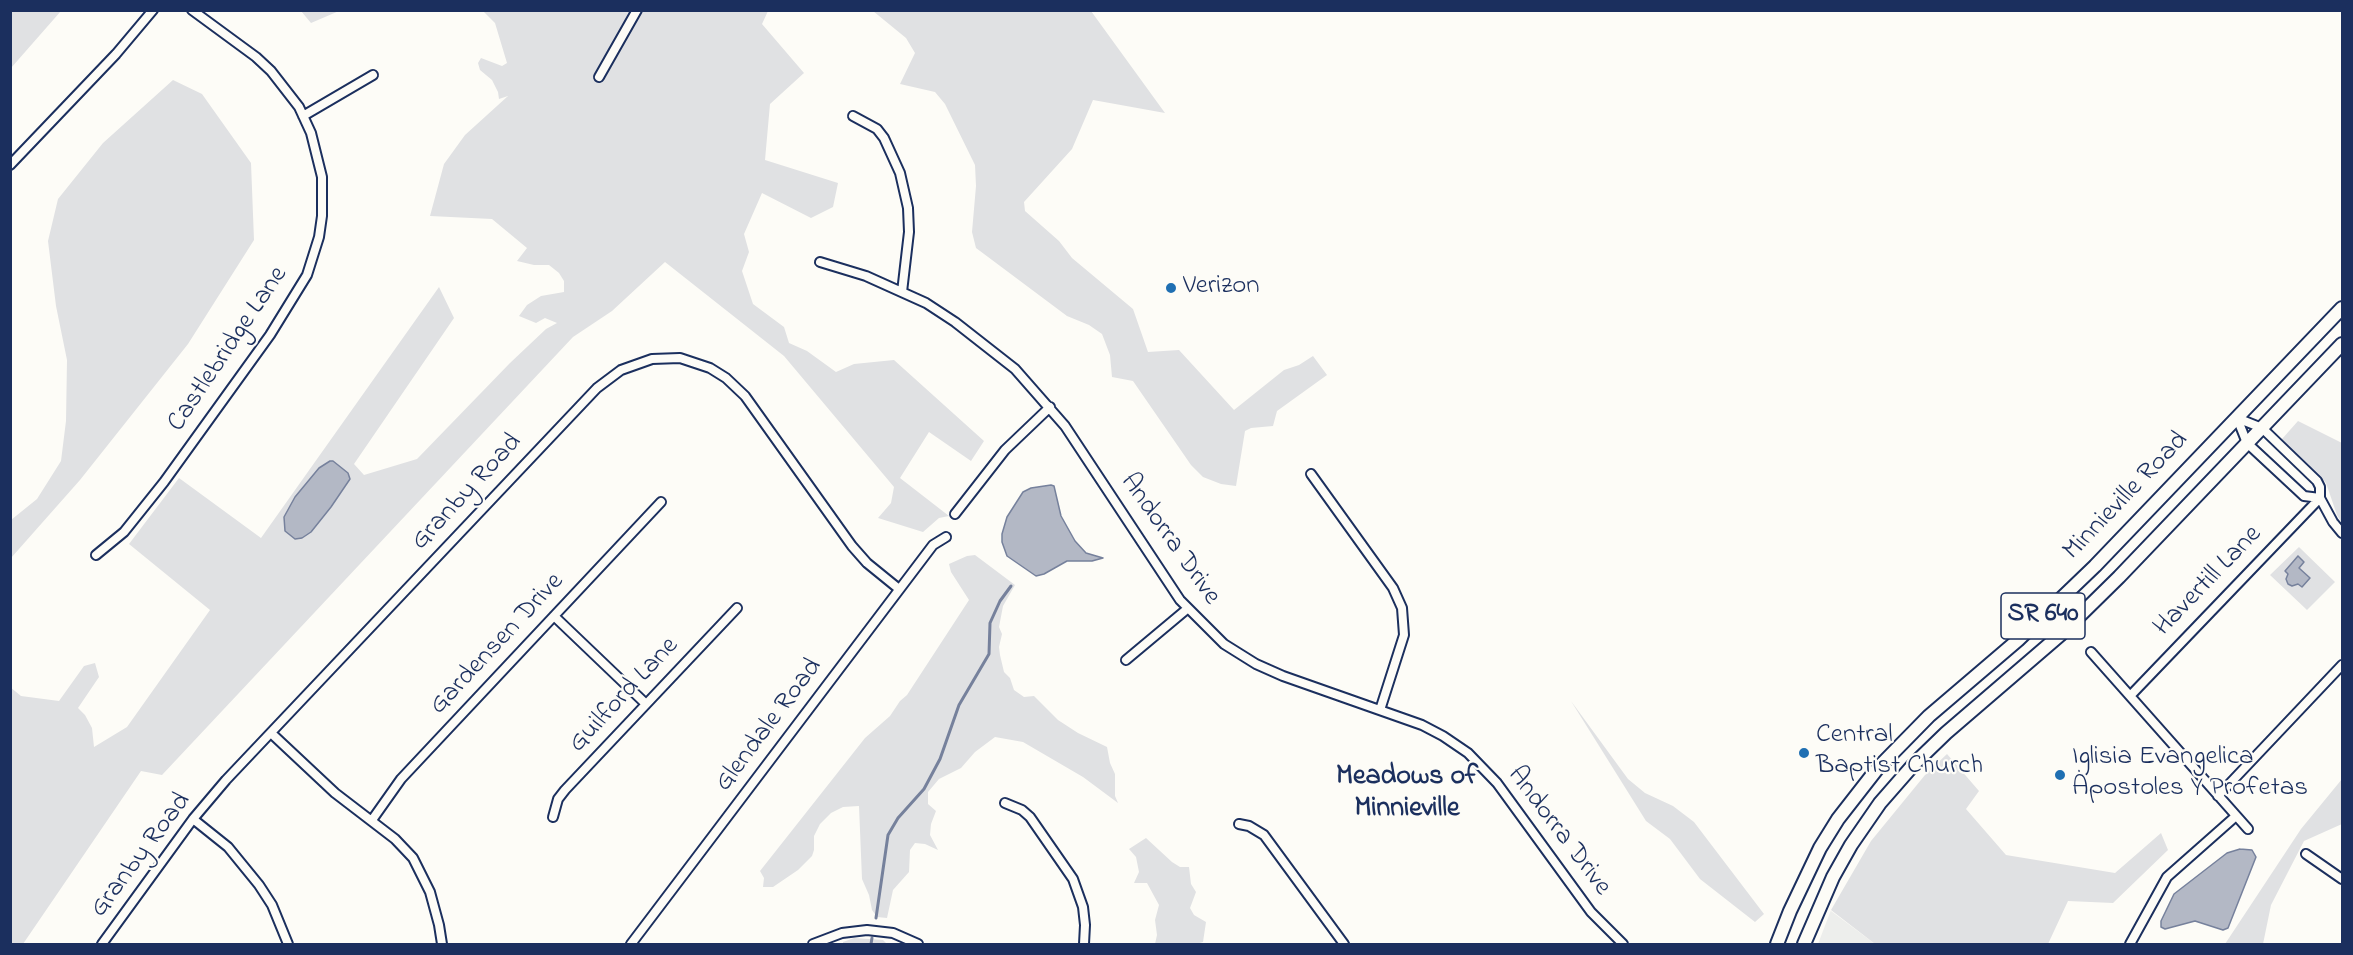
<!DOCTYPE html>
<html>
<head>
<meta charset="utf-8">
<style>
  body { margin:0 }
  #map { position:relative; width:2353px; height:955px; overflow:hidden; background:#fdfcf7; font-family:"Indie Flower",sans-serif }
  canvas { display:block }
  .frame { position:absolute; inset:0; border:12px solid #1b2f5e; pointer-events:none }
</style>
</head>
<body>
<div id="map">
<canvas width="2353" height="955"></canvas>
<div class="frame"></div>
</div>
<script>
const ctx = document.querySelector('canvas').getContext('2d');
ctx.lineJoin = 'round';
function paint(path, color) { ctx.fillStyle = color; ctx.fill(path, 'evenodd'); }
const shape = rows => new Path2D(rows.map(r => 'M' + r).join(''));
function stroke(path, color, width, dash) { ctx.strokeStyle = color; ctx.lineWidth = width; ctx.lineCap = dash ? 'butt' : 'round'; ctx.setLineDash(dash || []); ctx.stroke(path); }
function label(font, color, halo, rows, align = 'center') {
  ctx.font = font + ' "Indie Flower",sans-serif'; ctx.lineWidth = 4.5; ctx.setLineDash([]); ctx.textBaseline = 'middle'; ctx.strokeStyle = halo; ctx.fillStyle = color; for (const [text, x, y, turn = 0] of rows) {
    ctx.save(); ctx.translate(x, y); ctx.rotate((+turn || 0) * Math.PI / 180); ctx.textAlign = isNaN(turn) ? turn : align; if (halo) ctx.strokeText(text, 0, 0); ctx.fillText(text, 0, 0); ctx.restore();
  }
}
paint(shape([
  [1831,910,1831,911,1875,944,1818,944]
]), '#edeeec');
paint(shape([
  [10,11,61,11,11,68,10,68],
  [301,11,339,11,311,23],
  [483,11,768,11,762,24,804,73,770,104,765,160,838,183,833,207,811,218,762,193,744,234,749,252,742,271,753,304,784,327,789,343,807,351,836,372,854,364,894,360,984,441,971,461,929,432,900,478,949,516,939,518,923,532,878,518,891,503,894,487,784,356,665,262,612,311,573,337,162,775,141,771,23,944,10,944,10,687,21,696,59,701,84,666,95,663,99,677,78,708,85,715,92,728,94,747,127,727,210,610,129,544,179,478,261,538,439,287,454,318,354,464,364,475,417,459,510,363,546,329,557,323,545,318,536,323,519,316,527,305,541,296,564,292,564,281,559,273,549,265,534,265,517,261,527,248,492,219,430,216,444,164,465,135,508,96,499,99,498,92,492,80,480,70,478,63,481,58,502,66,507,63,495,23],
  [873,11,1091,11,1165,113,1093,100,1072,149,1024,202,1025,211,1059,241,1072,258,1133,309,1148,352,1179,350,1234,410,1284,370,1299,365,1313,356,1327,375,1277,411,1273,426,1251,428,1245,431,1236,486,1221,484,1203,477,1191,465,1133,381,1112,377,1110,355,1102,334,1089,325,1067,316,976,248,972,232,976,186,975,165,945,104,935,92,900,84,915,53,906,38],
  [173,80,202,94,251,163,254,240,188,344,80,480,11,558,11,520,37,499,61,461,66,421,67,360,56,306,48,241,58,199,103,143],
  [2298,421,2342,443,2342,523,2337,515,2326,483,2282,439],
  [2299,547,2335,582,2307,610,2270,575],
  [975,555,1015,585,1003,606,999,627,1002,634,999,647,1000,655,1004,672,1010,678,1014,690,1024,697,1034,696,1058,720,1078,733,1107,747,1110,763,1115,774,1115,796,1118,803,1083,777,1023,742,995,737,975,752,961,768,939,779,928,792,928,804,936,811,931,824,930,835,938,850,925,844,915,843,910,850,909,872,893,890,887,918,877,917,872,910,869,895,862,879,859,806,843,807,831,813,820,824,814,836,814,850,812,856,798,870,773,887,763,887,764,878,760,871,865,738,890,716,900,701,907,695,969,600,951,572,949,564,967,556],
  [1571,701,1628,779,1645,793,1673,806,1694,822,1764,914,1755,922,1700,879,1670,839,1646,821],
  [1947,754,1979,791,1966,809,2006,855,2115,873,2161,833,2168,850,2113,903,2068,901,2048,944,1875,944,1831,910,1871,841,1925,775],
  [2342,779,2342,824,2304,841,2271,905,2263,944,2225,944,2301,829],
  [1146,838,1172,862,1180,867,1189,867,1191,884,1196,892,1190,908,1194,915,1206,922,1203,942,1196,944,1155,944,1157,935,1155,920,1159,905,1147,883,1134,883,1139,872,1136,857,1129,849],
  [854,938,883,940,887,944,843,944,843,942]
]), '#e0e1e3');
const water = shape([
  [330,461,333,461,348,473,350,479,331,507,311,532,302,538,295,539,285,531,284,517,295,497,319,468,330,461],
  [1051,485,1054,486,1061,516,1075,541,1086,553,1103,558,1092,561,1067,561,1044,574,1036,576,1007,556,1002,542,1002,534,1007,517,1023,492,1031,488,1051,485],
  [2298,556,2304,562,2299,568,2310,578,2302,587,2298,584,2292,586,2288,584,2286,579,2288,574,2285,571,2298,556],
  [2240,849,2252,850,2256,857,2228,928,2223,930,2195,921,2165,929,2161,927,2161,921,2174,894,2227,853,2240,849]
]);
paint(water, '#b3b8c5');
stroke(water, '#76819c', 1.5);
stroke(shape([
  [876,918,888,835,898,818,924,789,940,759,959,705,989,654,990,623,1000,601,1011,586],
  [871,944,872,938]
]), '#76819c', 3);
const minor = shape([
  [599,77,637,10],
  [303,116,373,75],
  [853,116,877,129,884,138,900,173,908,208,909,232,902,292],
  [10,165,116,54,153,10],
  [820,262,866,276,926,303,955,322,1015,369,1065,426,1180,600,1224,644,1256,664,1283,676,1422,725,1443,736,1468,753,1497,783,1591,912,1623,944],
  [2237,418,2262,428,2317,481,2320,487,2320,498,2333,522,2342,533],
  [2237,418,2247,443,2304,496,2320,498],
  [1311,474,1393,588,1402,608,1404,635,1380,710],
  [955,514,1005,450,1050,407],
  [96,555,124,532,164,482,270,335,307,275,319,237,322,216,322,177,311,133,299,107,271,71,256,57,192,10],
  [554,616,646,704],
  [2091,652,2248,829],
  [1126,660,1187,609],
  [2130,696,2320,498],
  [271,733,335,793,395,839,413,858,430,892,439,925,442,944],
  [2218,796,2342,665],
  [1005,803,1022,810,1030,817,1073,879,1083,907,1085,925,1084,944],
  [553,817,558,799,565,790,737,608],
  [193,819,228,847,259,885,272,905,288,944],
  [372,820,401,779,661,502],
  [1239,824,1249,826,1264,835,1344,944],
  [2306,854,2342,879],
  [102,944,193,819,226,780,597,388,621,370,652,359,680,358,710,368,726,378,745,396,852,546,867,563,899,589],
  [631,944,933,545,946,537],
  [813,944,842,933,867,930,893,933,918,944],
  [2130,944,2167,877,2236,816]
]);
const primary = shape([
  [1777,944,1790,911,1820,848,1838,819,1877,769,1929,716,2018,640,2095,566,2342,308],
  [1804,944,1833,877,1851,845,1880,803,1915,763,1946,733,2060,635,2119,577,2342,344]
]);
stroke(minor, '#1b2f5e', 12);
stroke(primary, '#1b2f5e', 16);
stroke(minor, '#fdfcf7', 8);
stroke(primary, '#fdfcf7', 12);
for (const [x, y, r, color] of [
  [1171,288,6,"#1f6fb2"],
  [1804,753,6,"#1f6fb2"],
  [2060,775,6,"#1f6fb2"]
]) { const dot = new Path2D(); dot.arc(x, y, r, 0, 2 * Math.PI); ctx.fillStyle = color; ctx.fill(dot); stroke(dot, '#fdfcf7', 2); }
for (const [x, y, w] of [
  [2043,616,84]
]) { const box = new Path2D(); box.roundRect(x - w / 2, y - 23, w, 46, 4.5); ctx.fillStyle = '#fdfcf7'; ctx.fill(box); stroke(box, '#1b2f5e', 1.5); }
label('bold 26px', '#1b2f5e', null, [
  ["SR 640",2043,616]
]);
label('27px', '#1b2f5e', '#fdfcf7', [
  ["Verizon",1183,288],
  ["Central",1816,737],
  ["Baptist Church",1816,768],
  ["Iglisia Evangelica",2072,759],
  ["Apostoles Y Profetas",2072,790]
], 'left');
label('27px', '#1b2f5e', '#fdfcf7', [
  ["Castlebridge Lane",229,350,-56],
  ["Granby Road",468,493,-47],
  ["Minnieville Road",2127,497,-46],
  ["Andorra Drive",1169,540,55],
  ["Havertill Lane",2209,582,-46],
  ["Gardensen Drive",498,645,-47],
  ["Guilford Lane",625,696,-47],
  ["Glendale Road",770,726,-53],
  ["Andorra Drive",1558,832,53],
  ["Granby Road",142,856,-53]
]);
label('bold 28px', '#1b2f5e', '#fdfcf7', [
  ["Meadows of",1407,778],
  ["Minnieville",1407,810]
]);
</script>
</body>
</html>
